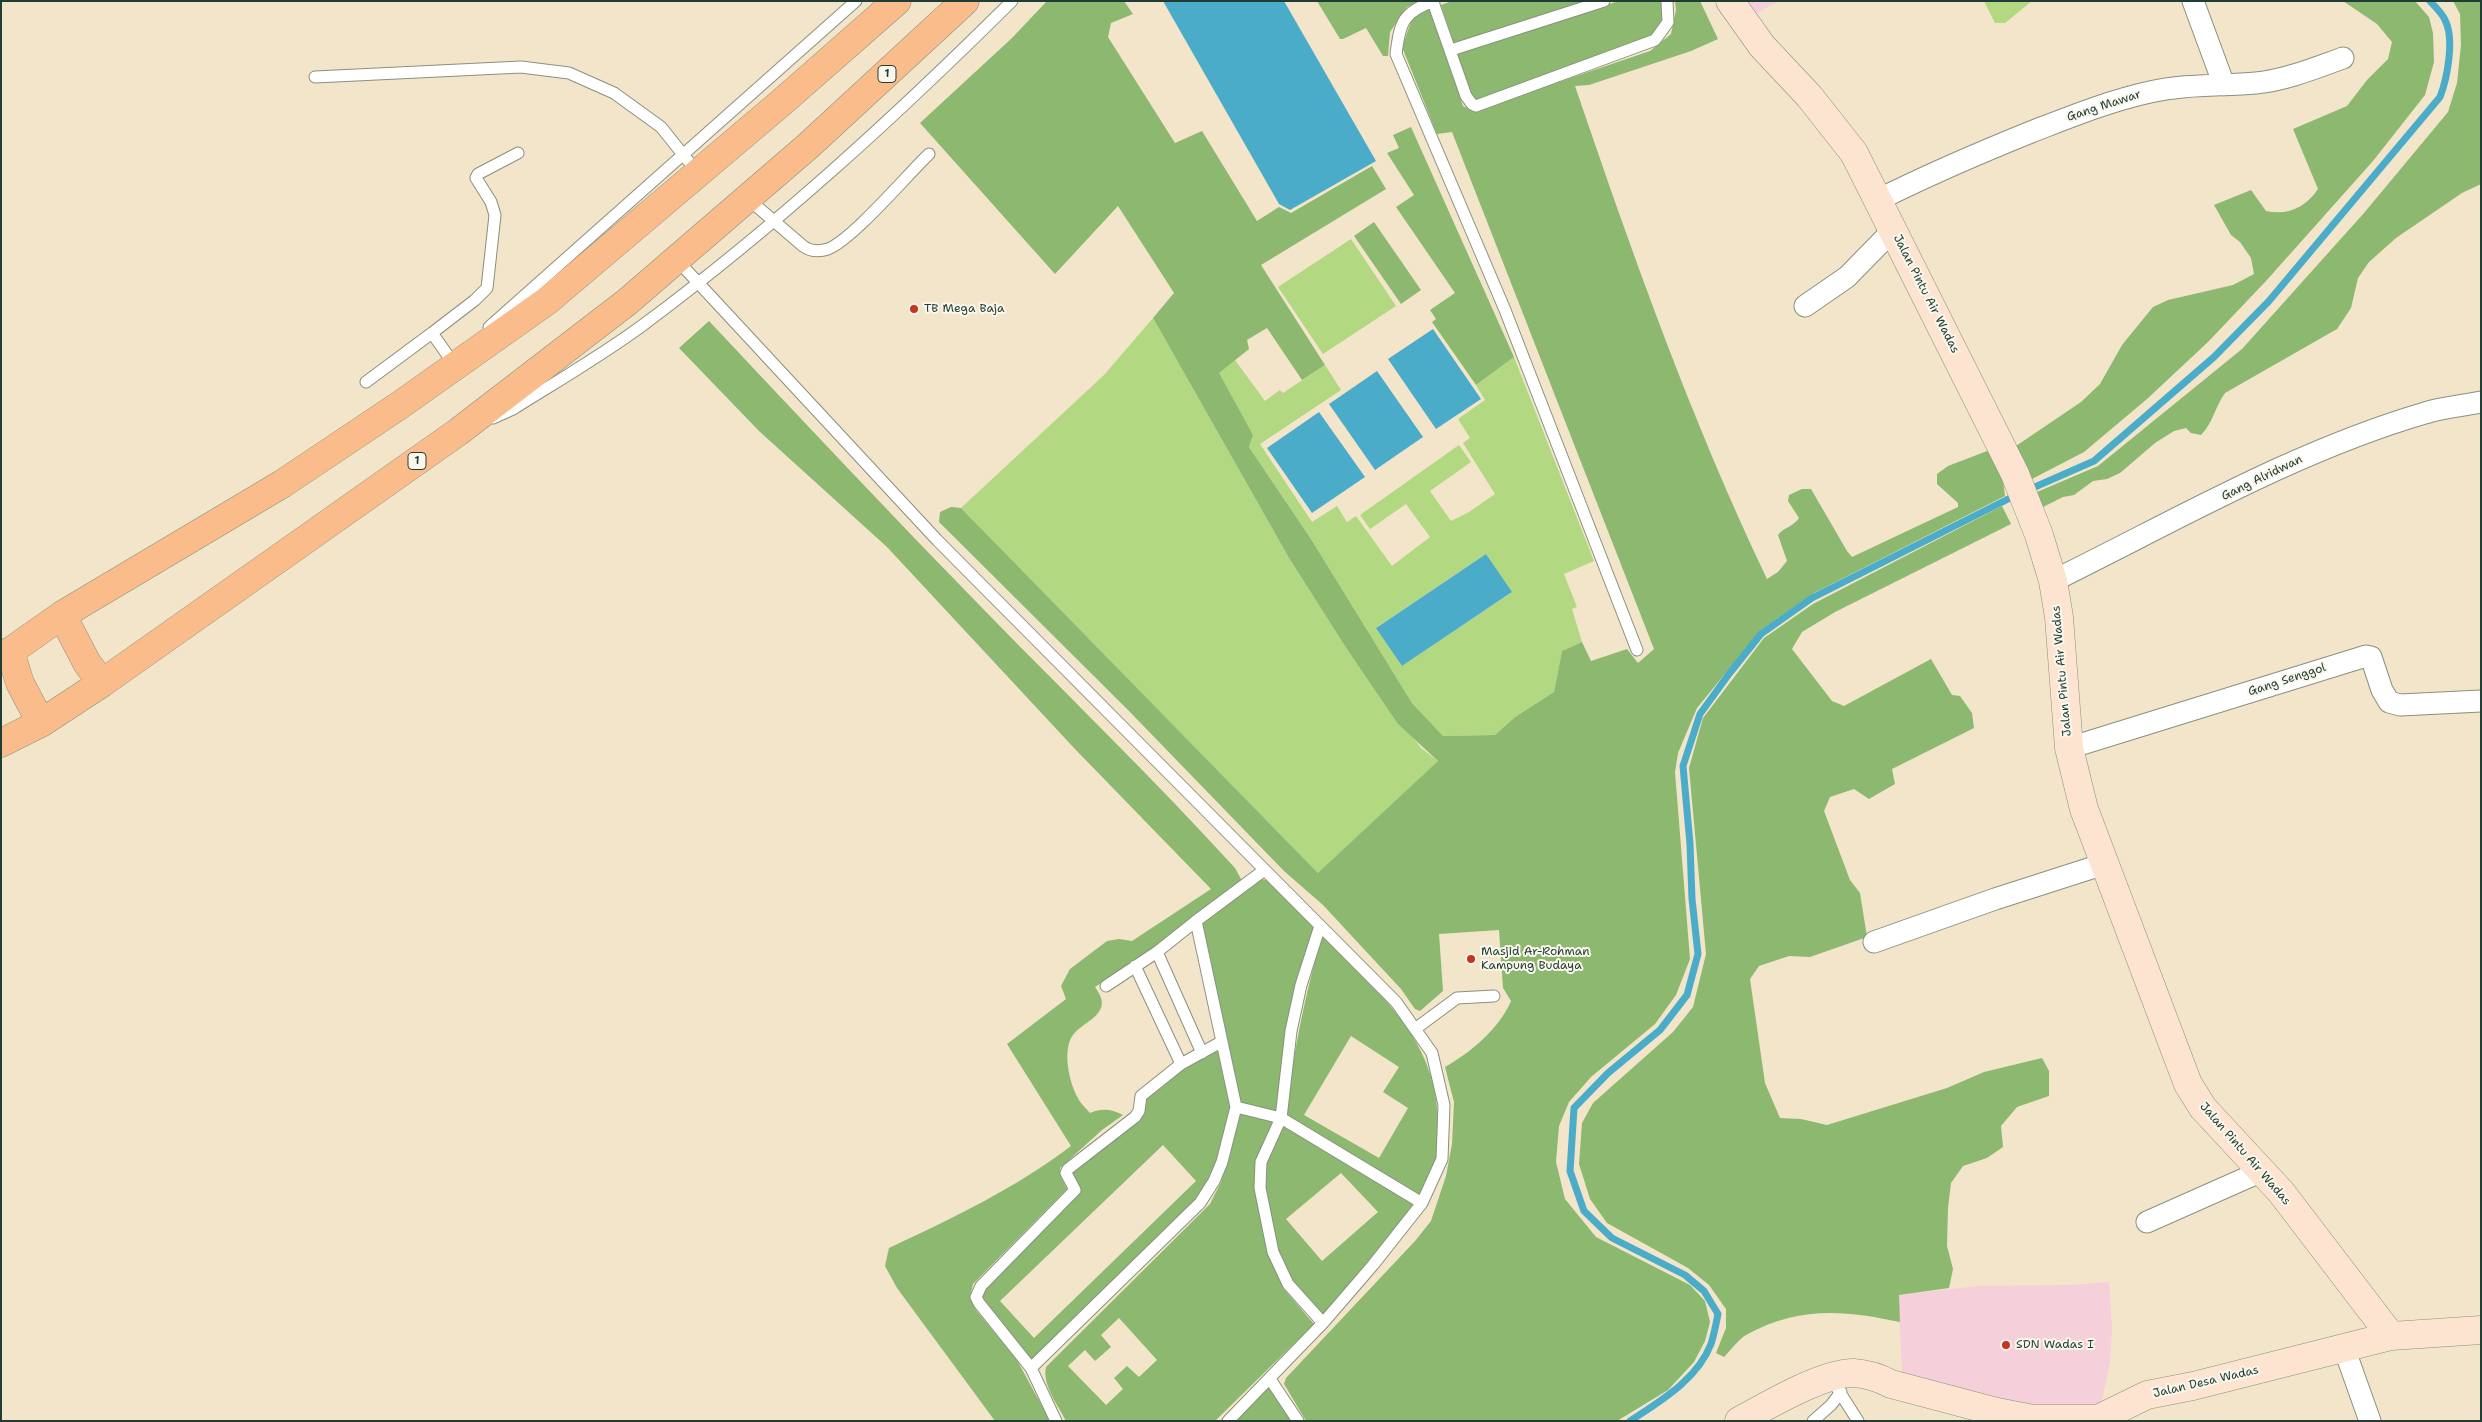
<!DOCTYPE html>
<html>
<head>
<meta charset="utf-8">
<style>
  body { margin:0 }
  #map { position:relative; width:2482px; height:1422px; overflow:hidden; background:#f2e5ca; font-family:"Shantell Sans",sans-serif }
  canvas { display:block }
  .frame { position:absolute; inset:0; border:2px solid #1f3d34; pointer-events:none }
</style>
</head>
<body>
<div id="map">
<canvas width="2482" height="1422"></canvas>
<div class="frame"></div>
</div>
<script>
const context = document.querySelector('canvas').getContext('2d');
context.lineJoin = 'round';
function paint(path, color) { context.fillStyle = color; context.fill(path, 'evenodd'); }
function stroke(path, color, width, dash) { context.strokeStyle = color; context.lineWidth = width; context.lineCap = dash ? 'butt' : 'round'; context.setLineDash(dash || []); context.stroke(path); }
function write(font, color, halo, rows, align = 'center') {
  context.font = font + ' "Shantell Sans",sans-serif'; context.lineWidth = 4; context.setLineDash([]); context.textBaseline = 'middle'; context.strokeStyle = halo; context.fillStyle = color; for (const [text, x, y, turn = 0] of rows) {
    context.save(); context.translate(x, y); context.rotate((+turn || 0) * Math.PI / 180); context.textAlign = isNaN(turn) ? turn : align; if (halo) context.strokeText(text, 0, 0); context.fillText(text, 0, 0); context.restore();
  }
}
paint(new Path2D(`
  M 1735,1 L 1779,1 L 1752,16 Z
  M 2109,1282 L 2112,1328 L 2110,1362 L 2098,1419 L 1903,1386 L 1898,1295 L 1979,1286 L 2071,1285 Z`), '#f5cfd9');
paint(new Path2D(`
  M 1984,1 L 2032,1 L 2005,23 L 1995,23 Z
  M 1351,239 L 1396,306 L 1323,354 L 1278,287 Z
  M 1153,318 L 1289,558 L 1343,643 L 1421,748 L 1438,761 L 1319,874 L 961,508 L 1104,375 Z
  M 1514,357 L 1594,561 L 1564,574 L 1577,607 L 1572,609 L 1582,642 L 1562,651 L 1554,692 L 1515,717 L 1495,735 L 1443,736 L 1412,703 L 1311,539 L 1249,447 L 1253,435 L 1218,373 L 1235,360 L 1265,401 L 1280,390 L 1283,393 L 1325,365 L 1341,390 L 1260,444 L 1312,522 L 1337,506 L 1347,522 L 1356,516 L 1392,566 L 1430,537 L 1406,504 L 1370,529 L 1360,515 L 1459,445 L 1471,462 L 1430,491 L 1451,521 L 1469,512 L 1495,494 L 1463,443 L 1470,438 L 1458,419 L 1485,400 L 1476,385 ZM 1486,554 L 1511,593 L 1402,666 L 1377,627 Z`), '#b2d882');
paint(new Path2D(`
  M 1047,1 L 1124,1 L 1133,14 L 1111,23 L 1108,37 L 1175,143 L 1202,131 L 1257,221 L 1279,207 L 1291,213 L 1372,166 L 1386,189 L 1261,265 L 1325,365 L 1302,380 L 1267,328 L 1247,340 L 1249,349 L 1219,373 L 1253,435 L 1249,447 L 1311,539 L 1412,703 L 1443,736 L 1495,735 L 1515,717 L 1554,692 L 1562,651 L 1582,642 L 1591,661 L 1627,649 L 1638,663 L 1654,649 L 1452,132 L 1437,134 L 1402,47 L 1412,19 L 1429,9 L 1463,106 L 1473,111 L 1650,51 L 1671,34 L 1676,10 L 1675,1 L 1700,1 L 1718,39 L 1691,51 L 1589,85 L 1575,86 C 1632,253 1691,420 1767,579 L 1778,572 L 1787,561 L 1778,535 C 1784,527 1793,527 1799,518 L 1788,501 L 1789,495 L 1802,489 L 1811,489 L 1847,551 L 1852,557 L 1958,507 L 1958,503 L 1937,484 L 1937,474 L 1948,466 L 1987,451 C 2003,458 2003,481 2005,496 L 1814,593 L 1761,630 L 1697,708 L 1678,753 L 1675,772 L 1690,959 L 1676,995 L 1655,1024 L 1591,1077 L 1569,1102 L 1559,1126 L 1556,1162 L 1565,1199 L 1596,1237 L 1690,1285 L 1705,1301 L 1710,1322 L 1705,1341 L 1694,1362 L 1668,1390 L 1617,1421 L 1306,1421 L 1284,1384 L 1286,1378 L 1415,1241 L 1431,1221 L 1446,1176 L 1452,1144 L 1454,1102 L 1445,1067 C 1470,1053 1499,1029 1511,1001 L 1503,988 L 1499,930 L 1439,934 L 1443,991 L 1420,1011 L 1415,1009 L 1401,989 L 1323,905 L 1284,871 L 1128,710 L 939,522 L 940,512 L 951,507 L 961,508 L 1318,873 L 1438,761 L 1398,724 L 1343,643 L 1289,558 L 1153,318 L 1174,293 L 1118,206 L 1055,274 L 920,123 L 1012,38 Z
  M 1317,1 L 1423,1 L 1407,7 L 1390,32 L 1388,56 L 1383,56 L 1366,28 L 1343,39 L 1340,39 Z
  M 1452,1 L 1585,1 L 1454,43 L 1441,5 Z
  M 1619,1 L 1661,1 L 1664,20 L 1654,36 L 1479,101 L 1473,99 L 1457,53 Z
  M 2343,1 L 2415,1 L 2429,17 L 2433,33 L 2434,62 L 2425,95 L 2373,161 L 2266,281 L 2208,342 L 2147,399 L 2084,452 L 2030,480 L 2016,446 L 2081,402 L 2100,384 L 2122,345 L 2153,307 L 2168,300 L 2233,285 L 2254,274 L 2251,258 L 2240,242 L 2231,235 L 2214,205 L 2251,190 L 2266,211 C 2288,216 2306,207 2318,189 L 2293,129 L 2347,106 L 2367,80 L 2388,59 L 2392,42 L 2377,24 Z
  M 2453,1 L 2481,1 L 2481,184 L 2462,193 L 2396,238 L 2369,262 L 2358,278 L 2351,308 L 2337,329 L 2225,393 C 2215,407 2213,423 2201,435 L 2191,433 L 2186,428 L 2174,431 L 2155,443 L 2120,473 L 2107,479 L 2093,481 L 2074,495 L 2063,497 L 2043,507 L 2037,492 L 2098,466 L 2242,349 L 2364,213 L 2448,112 L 2457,83 L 2461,45 L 2460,14 Z
  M 1411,127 L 1514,357 L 1476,385 L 1432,322 L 1436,319 L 1430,310 L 1455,293 L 1396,207 L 1414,195 L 1387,153 L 1399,148 L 1393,135 Z
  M 1374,222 L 1421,290 L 1401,304 L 1354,236 Z
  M 709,321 C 802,420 895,519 990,616 C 1072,700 1156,781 1235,868 L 1242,881 L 1161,944 L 1095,987 C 1099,993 1104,1000 1101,1008 C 1096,1020 1080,1025 1073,1035 C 1062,1049 1069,1083 1078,1098 C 1080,1103 1086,1108 1090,1113 C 1102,1108 1111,1109 1123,1115 L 1102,1130 L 1060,1168 L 1060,1175 L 1067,1189 L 973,1284 L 970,1296 L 976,1310 L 1017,1360 L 1050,1421 L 995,1421 L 897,1288 L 885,1266 L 889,1248 C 951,1219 1016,1188 1071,1146 L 1007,1044 L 1066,999 L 1061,986 L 1070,969 L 1107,941 L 1119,939 L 1132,941 L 1211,889 L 1074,748 L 887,547 L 759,431 L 679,348 Z
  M 2002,506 L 2011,524 L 1835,612 L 1802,632 L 1792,649 L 1832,701 L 1844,706 L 1931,659 L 1952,695 L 1960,696 L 1972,713 L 1974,728 L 1892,769 L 1895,784 L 1869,799 L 1854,789 L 1830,797 L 1824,811 L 1850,880 L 1860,893 L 1867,937 L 1810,957 L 1789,956 L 1759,966 L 1750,979 L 1765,1083 L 1780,1118 L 1801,1119 L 1827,1125 L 1947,1088 L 1984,1072 L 2042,1058 L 2049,1071 L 2049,1096 L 2017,1107 L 2001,1126 L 2003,1147 L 1987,1158 L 1963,1166 L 1951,1183 L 1948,1208 L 1947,1246 L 1953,1269 L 1949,1288 L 1899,1295 L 1900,1322 C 1844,1310 1798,1306 1746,1335 C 1738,1340 1731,1350 1724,1357 L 1716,1353 L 1726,1328 L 1726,1309 L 1709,1285 L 1688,1268 L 1607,1223 L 1590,1199 L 1579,1164 L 1582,1123 L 1593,1103 L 1673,1032 L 1693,1007 L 1706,954 L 1689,768 L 1703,718 L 1764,638 L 1813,604 Z
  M 1261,879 L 1266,880 L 1314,928 L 1279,1115 L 1238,1105 L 1202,922 Z
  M 1322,935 C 1379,994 1440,1040 1438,1129 C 1438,1138 1439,1150 1437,1159 C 1434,1172 1425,1185 1420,1198 L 1286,1115 C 1293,1053 1305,995 1322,935 ZM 1351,1036 L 1399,1067 L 1383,1092 L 1408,1108 L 1379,1158 L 1304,1115 Z
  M 1217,1049 L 1231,1106 L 1213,1175 L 1197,1202 L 1031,1363 L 980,1298 L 982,1291 L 1080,1192 L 1072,1172 L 1142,1115 L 1143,1100 L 1184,1068 ZM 1163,1145 L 1196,1181 L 1034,1338 L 1000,1301 Z
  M 1240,1113 L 1274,1121 L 1256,1159 L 1270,1256 L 1283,1288 L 1314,1324 L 1215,1421 L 1066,1421 C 1058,1405 1042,1385 1046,1367 L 1210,1204 L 1221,1182 ZM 1119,1318 L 1157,1360 L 1139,1377 L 1127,1366 L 1114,1378 L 1123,1389 L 1106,1405 L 1068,1366 L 1085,1350 L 1095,1361 L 1111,1347 L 1101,1335 Z
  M 1283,1124 L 1415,1204 L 1322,1317 L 1291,1279 L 1278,1249 L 1264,1188 L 1264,1163 ZM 1341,1173 L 1378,1212 L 1322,1261 L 1286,1219 Z
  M 1270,1386 L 1291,1421 L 1235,1421 Z`), '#8db870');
paint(new Path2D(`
  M 1163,1 L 1284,1 L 1376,161 L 1290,210 L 1279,204 Z
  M 1433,329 L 1481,399 L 1436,429 L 1388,359 Z
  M 1377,371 L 1423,437 L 1375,470 L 1329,404 Z
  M 1319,412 L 1365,477 L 1312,513 L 1267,448 Z
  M 1486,554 L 1512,592 L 1402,666 L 1376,628 Z`), '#4bacca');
stroke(new Path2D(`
  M 2028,490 L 2094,461 L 2214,357 L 2269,301 L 2440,97 C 2447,79 2455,39 2445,20 C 2442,13 2435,7 2430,1
  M 1630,1421 C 1660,1401 1697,1380 1711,1344 C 1714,1335 1716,1324 1718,1314 L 1704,1291 L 1685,1275 L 1612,1238 L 1584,1211 L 1570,1171 L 1574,1108 L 1608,1073 L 1660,1030 L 1687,995 L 1698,954 L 1692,899 L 1690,844 L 1683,766 L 1700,714 L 1729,674 L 1761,634 L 1812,598 L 2018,494`), '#4bacca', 7);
const service = new Path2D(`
  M 1434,1 C 1403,12 1400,22 1396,54 L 1505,310 L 1637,650
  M 1433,2 L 1466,96 L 1472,104 L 1476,106 L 1655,40 L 1668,22 L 1667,1
  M 1451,50 L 1604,1
  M 315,77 L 521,67 L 569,73 L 614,93 L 661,127 L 689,162
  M 747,198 L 803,246 C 810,251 819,252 828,249 C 853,239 907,175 929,154
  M 677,260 L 937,540 L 1396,1002 L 1432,1053 L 1444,1105 L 1442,1159 L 1422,1203 L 1373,1265 L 1323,1323 L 1228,1421
  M 489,327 L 856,1
  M 451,360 L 432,333 L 475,300 L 487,288 L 495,215 L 491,202 L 476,178 L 478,174 L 518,153
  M 366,382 L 432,333
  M 493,418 L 513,409 C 556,382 601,356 643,325 C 775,227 895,117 1012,1
  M 1320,926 L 1301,985 L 1291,1031 L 1281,1118 L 1261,1162 L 1260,1188 L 1273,1252 L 1288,1284 L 1323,1323
  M 1157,952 L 1202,1053
  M 1135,966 L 1181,1064
  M 1106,986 L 1157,952 L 1196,921
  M 1415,1029 L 1457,998 L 1494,996
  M 1236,1107 L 1281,1118 L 1422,1203
  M 1031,1368 L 979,1303 L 976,1297 L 981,1286 L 1075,1190 L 1066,1173 L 1068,1169 L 1135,1117 L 1139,1111 L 1141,1096 L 1181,1064 L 1221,1042
  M 1830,1377 L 1858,1421
  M 1270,1379 L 1298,1421
  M 1056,1421 L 1031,1368 L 1200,1203 L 1214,1181 L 1222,1162 L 1236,1107 L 1196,921 L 1263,871
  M 1813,1421 L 1831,1405 L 1841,1392`);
const minor = new Path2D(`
  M 2193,1 L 2224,85
  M 1878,200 C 1928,175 1979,153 2031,132 C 2070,117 2109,101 2150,92 C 2185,84 2220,86 2256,83 C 2286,80 2315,68 2343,58
  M 1805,306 L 1847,277 L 1893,230
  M 2053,581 C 2175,521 2295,451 2425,413 C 2443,407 2462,406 2481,402
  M 2069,748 L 2366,656 L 2371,657 L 2382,690 L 2389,702 L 2400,705 L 2481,701
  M 1874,942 L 1995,899 L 2104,864
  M 2147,1222 L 2262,1171
  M 2344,1348 L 2370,1421`);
const secondary = new Path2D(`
  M 1730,1 L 1762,46 L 1809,96 L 1854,153 L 2015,474 L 2039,535 L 2053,581 L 2059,617 L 2069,748 L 2084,809 L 2188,1084 L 2203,1108 L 2281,1192 L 2391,1336
  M 1739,1421 C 1767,1406 1824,1372 1854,1373 C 1867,1374 1880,1378 1891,1384 L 1997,1412 L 2033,1419 L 2098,1419 L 2147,1395 L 2193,1386 L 2391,1336 L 2481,1330`);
const primary = new Path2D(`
  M 62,615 L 87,663 L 102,683
  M 10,651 L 20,683 L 41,723
  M 1,658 L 62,615 L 282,484 L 400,405 L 547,301 L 782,102 L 897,1
  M 1,743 L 41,723 L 102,683 L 458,432 L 627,302 L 808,146 L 965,1`);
stroke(service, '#88917f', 13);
stroke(minor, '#88917f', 23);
stroke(secondary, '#88917f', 29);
stroke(primary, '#88917f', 29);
stroke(service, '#fff', 11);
stroke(minor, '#fff', 21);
stroke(secondary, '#fde4d0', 28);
stroke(primary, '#f9bc8a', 28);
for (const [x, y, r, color] of [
  [914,309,5,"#c8321e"],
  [1471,959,5,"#c8321e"],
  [2006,1345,5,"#c8321e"]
]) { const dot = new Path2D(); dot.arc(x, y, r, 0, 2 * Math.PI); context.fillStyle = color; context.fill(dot); stroke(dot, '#fbf7ec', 2); }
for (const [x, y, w] of [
  [887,74,18],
  [417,461,18]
]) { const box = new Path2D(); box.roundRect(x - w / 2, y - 8.5, w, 17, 4); context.fillStyle = '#fbf7ec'; context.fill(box); stroke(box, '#1f3d34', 1); }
write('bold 11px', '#1f3d34', null, [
  ["1",887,74],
  ["1",417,461]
]);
write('12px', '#1f3d34', '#fbf7ec', [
  ["Gang Mawar",2104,106,-18],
  ["Jalan Pintu Air Wadas",1926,294,63],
  ["Gang Alridwan",2262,478,-26],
  ["Jalan Pintu Air Wadas",2062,671,-95],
  ["Gang Senggol",2287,680,-18],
  ["Jalan Pintu Air Wadas",2245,1154,49],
  ["Jalan Desa Wadas",2206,1382,-13]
]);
write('12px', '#1f3d34', '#fbf7ec', [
  ["TB Mega Baja",924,309],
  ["Masjid Ar-Rohman",1481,952],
  ["Kampung Budaya",1481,966],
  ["SDN Wadas I",2016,1345]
], 'left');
</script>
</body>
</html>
